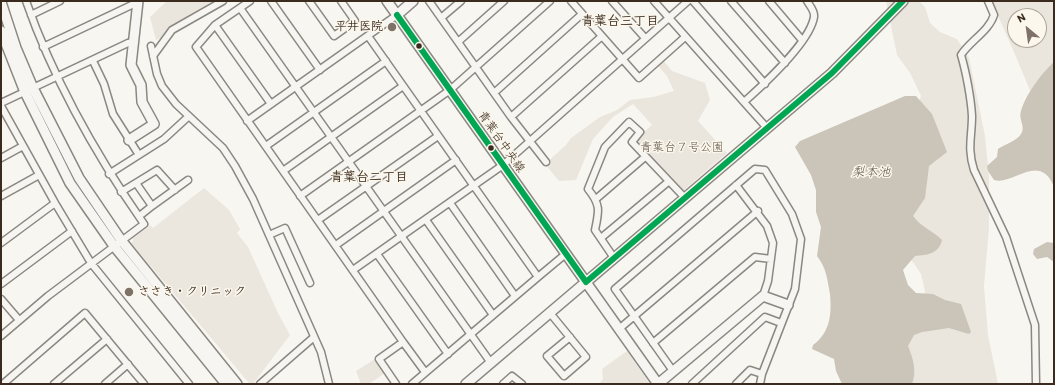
<!DOCTYPE html>
<html>
<head>
<meta charset="utf-8">
<style>
  body { margin:0 }
  #map { position:relative; width:1055px; height:385px; overflow:hidden; background:#f8f6f0; font-family:Itim,sans-serif }
  canvas { display:block }
  .frame { position:absolute; inset:0; border:2px solid #3b2a1e; pointer-events:none }
  .north { position:absolute; left:1007px; top:8px; width:40px; height:40px; box-sizing:border-box; background:#fbf7ec; border:1px solid #aea59a; border-radius:50%; rotate:331deg; font-size:11px; font-weight:700; line-height:16px; text-align:center; color:#3b2a1e }
  .north::after { content:''; display:block; margin:auto; width:14px; height:18px; background:#7d7168; clip-path:polygon(50% 0,100% 100%,50% 72%,0 100%) }
</style>
</head>
<body>
<div id="map">
<canvas width="1055" height="385"></canvas>
<div class="frame"></div>
<div class="north">N</div>
</div>
<script>
const context = document.querySelector('canvas').getContext('2d');
context.lineJoin = 'round';
function paint(path, color) { context.fillStyle = color; context.fill(path, 'evenodd'); }
function stroke(path, color, width, dash) { context.strokeStyle = color; context.lineWidth = width; context.lineCap = dash ? 'butt' : 'round'; context.setLineDash(dash || []); context.stroke(path); }
function write(font, color, halo, rows, align = 'center') {
  context.font = font + ' Itim,"Klee One",sans-serif'; context.lineWidth = 3; context.setLineDash([]); context.textBaseline = 'middle'; context.strokeStyle = halo; context.fillStyle = color; for (const [text, x, y, turn = 0] of rows) {
    context.save(); context.translate(x, y); context.rotate((+turn || 0) * Math.PI / 180); context.textAlign = isNaN(turn) ? turn : align; if (halo) context.strokeText(text, 0, 0); context.fillText(text, 0, 0); context.restore();
  }
}
paint(new Path2D(`
  M 204,188 L 229,210 L 240,229 L 237,233 L 248,247 L 278,313 L 290,335 L 253,384 L 249,383 L 132,244 L 133,238 L 150,225 L 153,228 Z`), '#ebe6de');
paint(new Path2D(`
  M 167,1 L 219,1 L 179,22 L 161,38 L 156,40 L 150,17 Z
  M 886,1 L 919,1 L 925,7 L 930,23 L 940,32 L 957,39 L 969,58 L 985,136 L 989,176 L 989,228 L 984,286 L 988,335 L 998,384 L 903,384 L 898,373 L 925,291 L 921,274 L 910,258 L 901,203 L 916,113 L 921,96 L 910,73 L 897,55 Z
  M 991,1 L 1054,1 L 1054,160 C 1038,105 1015,53 991,1 ZM 1015,16 L 1039,16 L 1039,40 L 1015,40 Z
  M 663,60 L 672,71 L 705,83 L 710,100 L 698,121 L 727,153 L 684,190 L 680,190 L 637,144 L 644,132 L 652,125 L 633,104 L 613,117 L 593,139 L 576,180 L 559,181 L 545,164 L 566,145 L 571,138 L 600,117 L 617,110 L 630,100 L 653,97 L 674,91 L 667,76 L 659,67 L 656,67 Z
  M 627,351 L 650,384 L 599,384 L 603,379 L 602,369 Z
  M 375,359 L 385,373 L 369,384 L 361,384 L 356,371 Z`), '#eae6dd');
paint(new Path2D(`
  M 1054,62 L 1054,187 C 1040,151 1013,186 994,180 L 988,171 L 987,166 L 997,157 L 998,149 C 1005,144 1017,141 1021,134 C 1026,127 1018,119 1021,111 C 1026,94 1041,74 1054,62 Z
  M 905,96 L 916,96 L 932,114 L 947,152 L 929,166 L 925,198 L 913,216 C 921,227 933,231 942,240 C 939,254 927,255 915,256 L 903,270 L 908,285 L 916,293 L 933,294 L 945,300 L 961,304 L 971,332 L 969,334 L 949,328 L 922,332 L 914,335 L 908,346 C 913,359 917,370 912,384 L 842,384 L 836,371 L 834,359 L 812,349 L 813,345 C 830,333 832,314 830,294 C 827,279 827,269 817,256 L 821,227 L 816,212 L 816,190 L 811,175 L 795,147 L 800,141 Z
  M 1047,242 L 1054,243 L 1054,262 L 1047,257 L 1037,259 L 1033,254 L 1034,249 Z`), '#cac4b9');
const street = new Path2D(`
  M 250,1 L 215,25 L 196,47 L 403,342 L 379,359 L 396,384
  M 271,1 L 320,70
  M 309,1 L 334,36 L 355,21 L 341,1
  M 429,1 L 511,117 L 546,162
  M 571,1 L 639,78 L 685,37
  M 612,1 L 645,38
  M 654,1 L 767,128
  M 693,1 L 765,84
  M 731,1 L 785,63
  M 769,1 L 802,40
  M 988,1 L 994,15 C 989,31 970,41 961,55 C 966,72 971,98 972,116 C 972,137 967,148 974,170 L 1006,237 L 1035,325 L 1036,384
  M 240,8 L 491,363
  M 31,15 L 60,1
  M 441,18 L 461,1
  M 215,25 L 271,104
  M 368,36 L 538,277 L 412,384
  M 458,42 L 504,1
  M 151,46 L 157,74 L 162,86 L 176,104 L 223,148 L 235,166 L 253,199 L 321,352 L 329,384
  M 43,47 L 138,2
  M 153,56 L 172,30 L 223,1
  M 93,61 L 104,84 L 113,114 L 139,155
  M 494,93 L 582,14
  M 744,102 C 762,86 810,42 814,17 C 815,11 810,6 807,1
  M 1,103 L 128,43 L 134,42
  M 1,106 L 55,203 L 91,263 L 189,384
  M 511,117 L 602,36
  M 247,121 L 397,15
  M 266,146 L 386,61
  M 1,158 L 23,146
  M 283,171 L 403,86
  M 109,174 L 164,139 L 189,116
  M 136,183 L 152,206 L 188,180
  M 736,185 L 767,226 L 773,243 L 768,281 L 763,296
  M 121,192 L 157,170 L 175,190
  M 1,196 L 39,175
  M 300,196 L 450,90 L 550,1
  M 596,199 L 645,157
  M 450,203 L 515,296
  M 142,214 L 152,206
  M 318,220 L 438,136
  M 426,220 L 493,315
  M 269,235 L 285,228 L 310,283
  M 601,238 L 668,182
  M 1,243 L 55,203
  M 336,245 L 456,160
  M 377,254 L 448,354
  M 614,258 L 595,230 C 599,211 601,205 588,189 L 605,147 L 629,122 L 640,132 L 632,142 L 685,198
  M 353,270 L 503,165 L 688,1
  M 538,277 L 562,257
  M 1,284 L 72,231
  M 1,299 L 19,320
  M 550,313 L 586,357 L 564,376 L 547,356 L 570,337
  M 619,329 L 758,211
  M 1,336 L 48,296 L 144,224 C 96,155 54,81 26,1
  M 403,342 L 425,372
  M 653,343 L 755,257 L 771,259
  M 673,371 L 615,289 L 755,169 L 765,170 L 792,214 L 801,239 L 795,289 L 762,374 L 760,384
  M 3,384 L 85,313 L 144,384
  M 54,384 L 107,339
  M 105,384 L 128,364
  M 260,384 L 314,337
  M 503,384 L 512,376 L 522,384
  M 692,384 L 765,317 L 781,323
  M 736,384 L 750,370 L 762,374`);
const secondary = new Path2D(`
  M 387,1 L 658,384
  M 1,2 L 16,48 L 33,88 L 79,178 L 121,240 L 237,384
  M 397,15 L 413,1
  M 1,31 L 25,92 L 70,183 L 114,246 L 226,384
  M 129,140 L 154,124 L 142,102 L 141,85 L 131,65 L 138,1
  M 466,384 L 832,73 L 903,1
  M 658,384 L 763,296 L 788,305`);
stroke(street, '#8b8781', 9);
stroke(secondary, '#8b8781', 12);
stroke(street, '#f6f5f1', 6);
stroke(secondary, '#f6f5f1', 9);
stroke(new Path2D(`
  M 397,15 L 586,282
  M 586,282 L 832,73 L 903,1`), '#00a651', 6);
for (const [x, y, r, color] of [
  [392,27,5,"#7d7168"],
  [419,46,3.5,"#3b2a1e"],
  [491,148,3.5,"#3b2a1e"],
  [129,292,5,"#7d7168"]
]) { const dot = new Path2D(); dot.arc(x, y, r, 0, 2 * Math.PI); context.fillStyle = color; context.fill(dot); stroke(dot, '#fbf7ec', 1.5); }
write('bold 12px', '#3b2a1e', '#fbf7ec', [
  ["平井医院",383,27],
  ["ささき・クリニック",138,292,"left"]
], 'right');
write('12px', '#3b2a1e', '#fbf7ec', [
  ["青葉台中央線",501,142,55]
]);
write('12px', '#64564a', '#fbf7ec', [
  ["青葉台７号公園",682,148]
]);
write('bold 13px', '#3b2a1e', '#fbf7ec', [
  ["青葉台三丁目",620,22],
  ["青葉台二丁目",369,178]
]);
write('italic 13px', '#605246', '#fbf7ec', [
  ["梨本池",871,173]
]);
</script>
</body>
</html>
